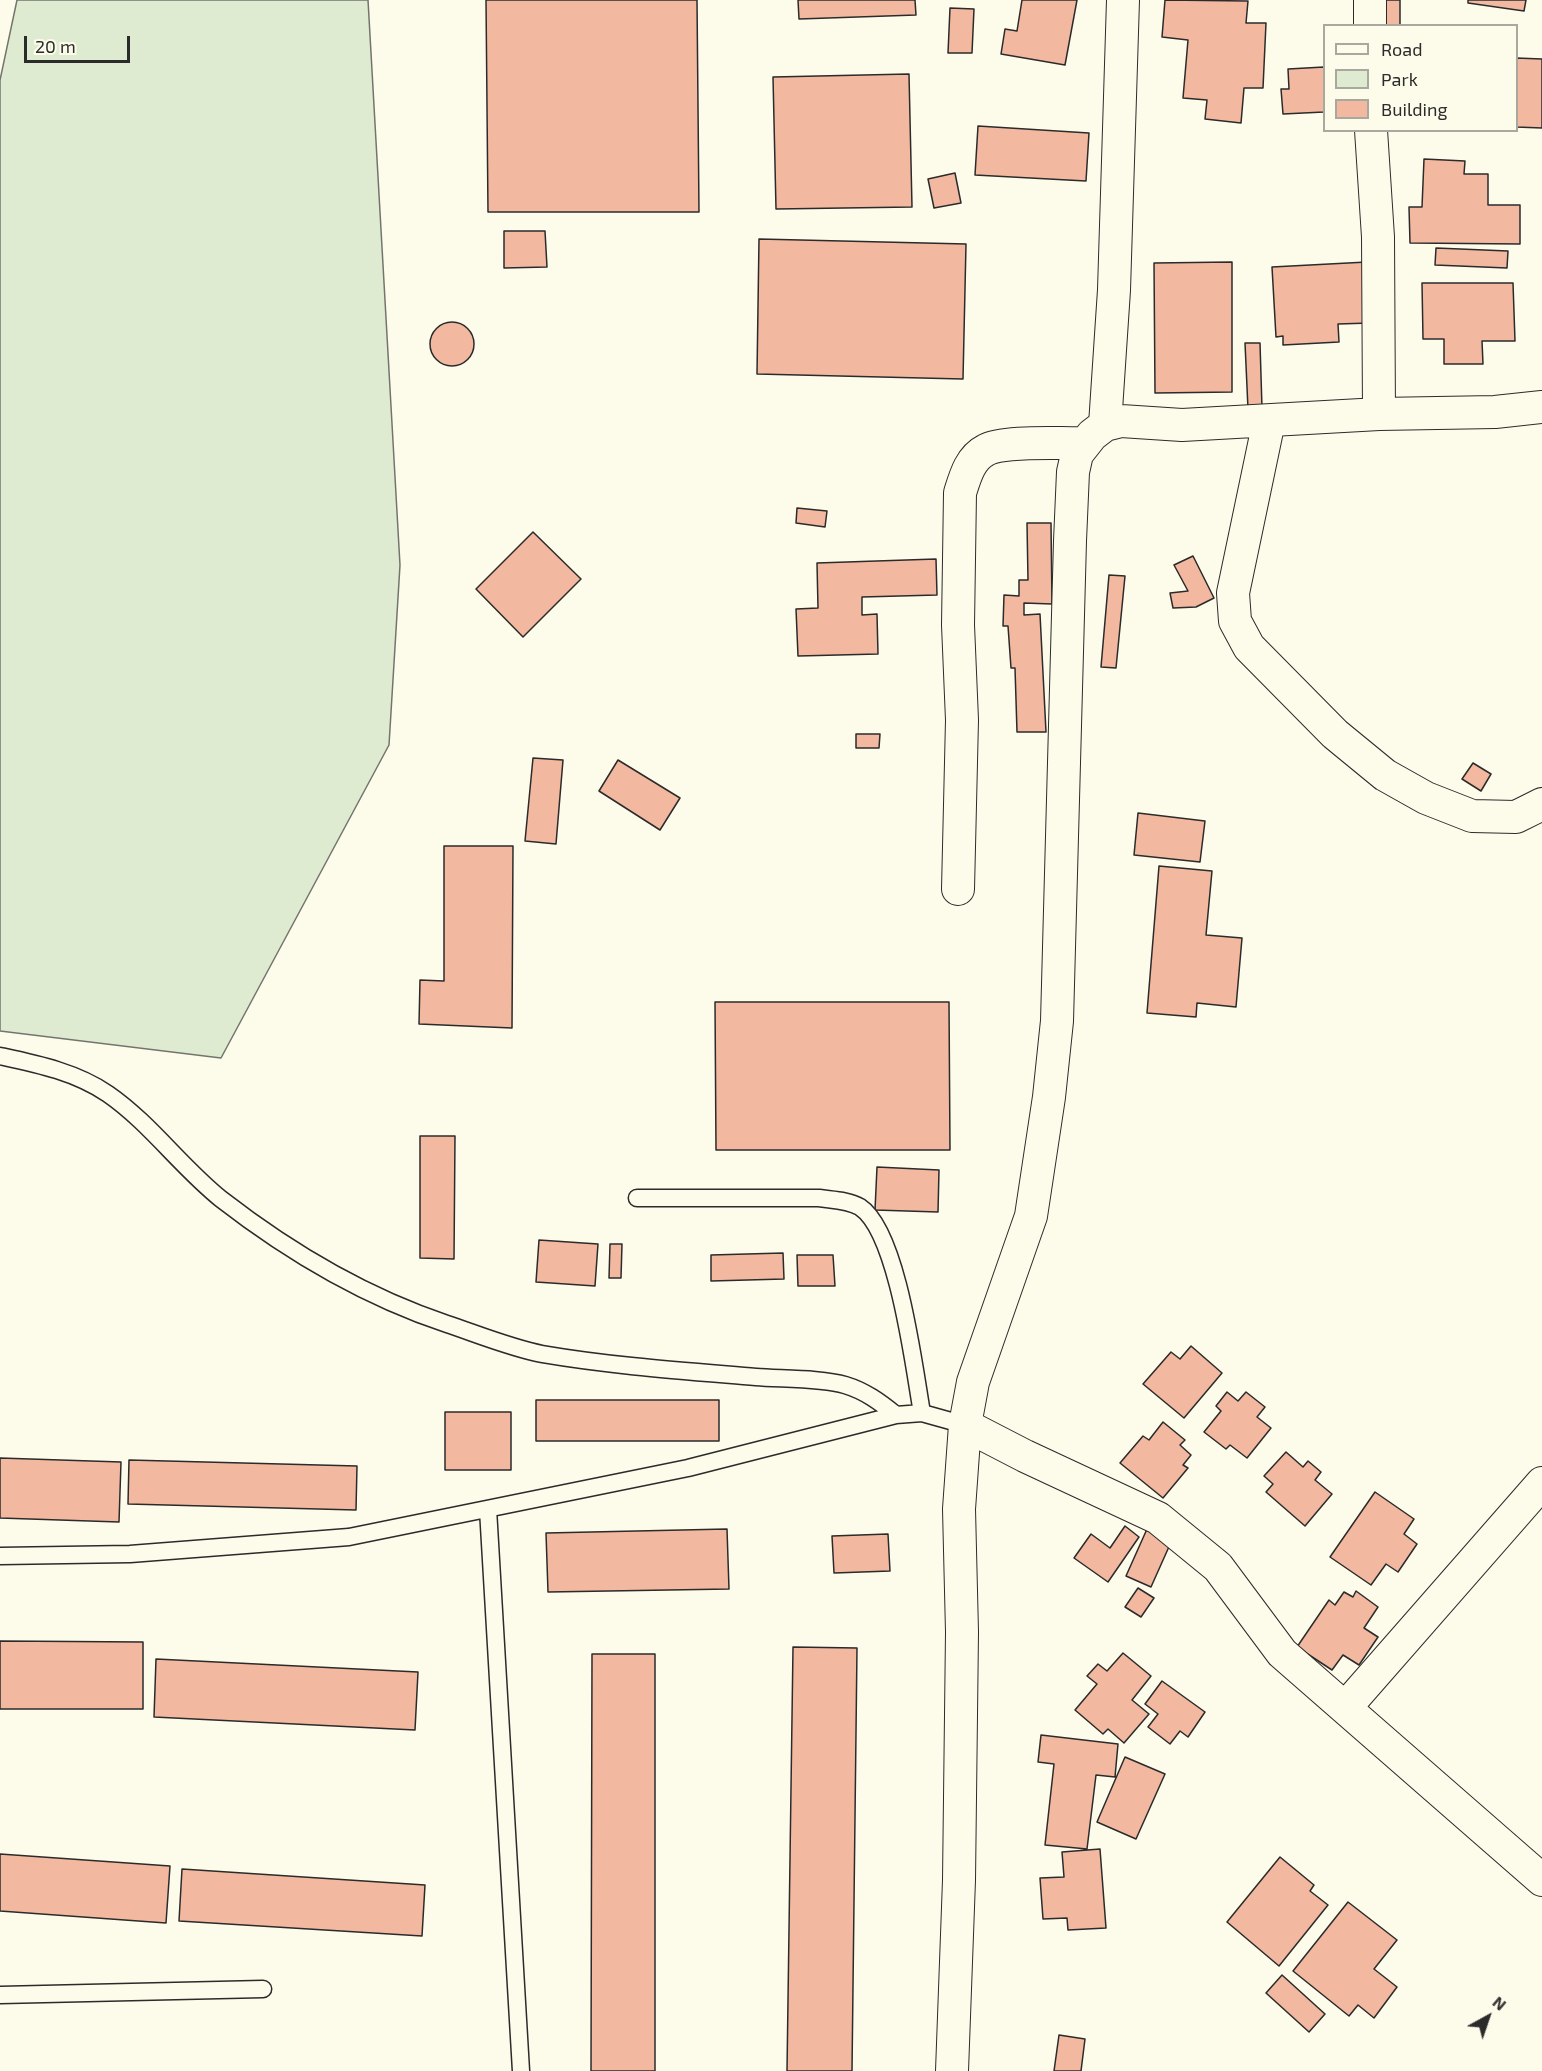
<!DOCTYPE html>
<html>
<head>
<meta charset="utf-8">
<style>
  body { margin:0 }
  #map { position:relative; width:1542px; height:2071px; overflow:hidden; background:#fdfbea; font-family:"Exo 2",sans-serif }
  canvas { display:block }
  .legend { position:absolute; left:1323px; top:24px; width:195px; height:108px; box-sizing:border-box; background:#fdfbea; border:2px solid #a9a89e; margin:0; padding:8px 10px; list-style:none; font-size:18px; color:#2b2b2b }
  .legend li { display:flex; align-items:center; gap:12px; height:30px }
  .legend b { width:30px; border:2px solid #a9a89e }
  .north { position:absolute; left:1458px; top:1987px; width:60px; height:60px; -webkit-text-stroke:4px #fdfbea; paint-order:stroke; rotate:40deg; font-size:16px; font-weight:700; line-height:24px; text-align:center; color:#2b2b2b }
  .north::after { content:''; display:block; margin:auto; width:21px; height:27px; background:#2b2b2b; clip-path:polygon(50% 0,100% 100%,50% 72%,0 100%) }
  .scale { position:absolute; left:24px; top:36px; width:106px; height:27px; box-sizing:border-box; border:3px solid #2b2b2b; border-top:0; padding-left:8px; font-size:18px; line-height:21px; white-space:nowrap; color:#2b2b2b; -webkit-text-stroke:4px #fdfbea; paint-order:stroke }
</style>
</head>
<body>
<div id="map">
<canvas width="1542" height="2071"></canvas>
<ul class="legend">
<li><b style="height:8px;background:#fdfbea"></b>Road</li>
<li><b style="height:16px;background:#deebd1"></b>Park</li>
<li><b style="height:16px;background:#f2b8a0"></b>Building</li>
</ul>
<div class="north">N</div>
<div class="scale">20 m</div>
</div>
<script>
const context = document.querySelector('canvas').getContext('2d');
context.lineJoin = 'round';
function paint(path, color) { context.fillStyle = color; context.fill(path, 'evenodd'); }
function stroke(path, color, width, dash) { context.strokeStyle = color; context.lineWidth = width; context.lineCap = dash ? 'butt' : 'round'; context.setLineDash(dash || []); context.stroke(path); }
const green = new Path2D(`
  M 17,0 L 368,0 L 400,565 L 389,745 L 221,1058 L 0,1031 L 0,80 Z`);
paint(green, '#deebd1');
stroke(green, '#74746e', 1.5);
const building = new Path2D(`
  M 486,0 L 697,0 L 699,212 L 488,212 Z
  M 798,0 L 915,0 L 916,15 L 799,19 Z
  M 1022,0 L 1077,0 L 1065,65 L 1001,54 L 1005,29 L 1017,31 Z
  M 1165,0 L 1248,1 L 1246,23 L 1266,23 L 1263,88 L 1244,88 L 1241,123 L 1205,119 L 1207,100 L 1183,98 L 1188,40 L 1162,37 Z
  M 1379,0 L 1400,0 L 1400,26 L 1380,26 Z
  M 1468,0 L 1526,0 L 1524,11 L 1468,3 Z
  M 950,8 L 974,9 L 972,53 L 948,53 Z
  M 1516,58 L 1542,59 L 1542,128 L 1516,127 Z
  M 1324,67 L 1324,112 L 1283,114 L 1281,89 L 1289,89 L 1288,69 Z
  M 909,74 L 912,207 L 776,209 L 773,77 Z
  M 978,126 L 1089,133 L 1086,181 L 975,175 Z
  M 1424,159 L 1465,161 L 1464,174 L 1488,174 L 1488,205 L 1520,205 L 1520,244 L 1410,243 L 1409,207 L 1422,207 Z
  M 955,173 L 961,203 L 934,208 L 928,179 Z
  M 504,231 L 545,231 L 547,267 L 504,268 Z
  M 759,239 L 966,244 L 963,379 L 757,374 Z
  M 1436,248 L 1508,251 L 1507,268 L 1435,265 Z
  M 1232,262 L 1232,392 L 1155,393 L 1154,263 Z
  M 1367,262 L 1370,323 L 1338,324 L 1339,342 L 1283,345 L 1283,336 L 1276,337 L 1272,267 Z
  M 1422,283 L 1513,283 L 1515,341 L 1482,341 L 1483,364 L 1444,364 L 1444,339 L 1423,339 Z
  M430 344a22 22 0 1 1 44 0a22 22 0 1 1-44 0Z
  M 1245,343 L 1260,343 L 1262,408 L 1248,409 Z
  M 797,508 L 827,511 L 825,527 L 796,523 Z
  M 1027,523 L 1051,523 L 1052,604 L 1024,603 L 1024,615 L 1040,614 L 1046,732 L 1017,732 L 1015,668 L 1011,668 L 1008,626 L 1003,626 L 1004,595 L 1019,596 L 1019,580 L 1028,580 Z
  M 533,532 L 581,579 L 523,637 L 476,589 Z
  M 1193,556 L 1214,598 L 1196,607 L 1173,608 L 1170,593 L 1188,591 L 1174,565 Z
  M 936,559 L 937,595 L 862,597 L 862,615 L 877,614 L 878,654 L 798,656 L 796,609 L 818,608 L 817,563 Z
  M 1109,575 L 1125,576 L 1116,668 L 1101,667 Z
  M 856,734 L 880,734 L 879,748 L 856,748 Z
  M 533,758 L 563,760 L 556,844 L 525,841 Z
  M 618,760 L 680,798 L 660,830 L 599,791 Z
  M 1473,763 L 1491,774 L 1481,791 L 1462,779 Z
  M 1138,813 L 1205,821 L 1200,862 L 1134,855 Z
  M 444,846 L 513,846 L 512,1028 L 419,1024 L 420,980 L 444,981 Z
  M 1159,866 L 1212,871 L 1206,935 L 1242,938 L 1236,1007 L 1197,1003 L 1196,1017 L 1147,1013 Z
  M 715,1002 L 949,1002 L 950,1150 L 716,1150 Z
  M 420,1136 L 455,1136 L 454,1259 L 420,1258 Z
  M 877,1167 L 939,1170 L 938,1212 L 875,1210 Z
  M 539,1240 L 598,1244 L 595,1286 L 536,1282 Z
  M 610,1244 L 622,1244 L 621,1278 L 609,1278 Z
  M 783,1253 L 784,1279 L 711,1281 L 711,1255 Z
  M 797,1255 L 833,1255 L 835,1286 L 798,1286 Z
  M 1191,1346 L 1222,1373 L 1184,1418 L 1143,1384 L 1171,1352 L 1180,1359 Z
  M 1227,1392 L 1238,1401 L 1246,1392 L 1265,1407 L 1257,1417 L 1271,1428 L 1247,1458 L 1230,1445 L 1226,1449 L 1204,1432 L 1221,1411 L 1216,1406 Z
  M 536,1400 L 719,1400 L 719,1441 L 536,1441 Z
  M 445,1412 L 511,1412 L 511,1470 L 445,1470 Z
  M 1163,1422 L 1185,1440 L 1180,1445 L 1191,1455 L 1183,1465 L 1188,1468 L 1163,1498 L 1120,1463 L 1143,1436 L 1149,1440 Z
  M 1286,1452 L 1303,1467 L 1308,1461 L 1321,1472 L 1315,1480 L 1332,1494 L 1305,1526 L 1266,1492 L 1273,1484 L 1264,1476 Z
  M 0,1458 L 121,1462 L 119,1522 L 0,1518 Z
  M 129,1460 L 357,1466 L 356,1510 L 128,1504 Z
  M 1375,1492 L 1414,1519 L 1404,1534 L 1417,1544 L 1398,1572 L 1386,1564 L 1371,1585 L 1330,1557 Z
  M 1125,1526 L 1139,1537 L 1108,1582 L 1074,1558 L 1091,1534 L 1110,1548 Z
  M 727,1529 L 729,1589 L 548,1592 L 546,1533 Z
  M 1147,1529 L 1172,1540 L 1151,1587 L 1126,1576 Z
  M 888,1534 L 890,1571 L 834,1573 L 832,1536 Z
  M 1138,1588 L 1154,1598 L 1141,1617 L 1125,1607 Z
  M 1356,1591 L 1378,1607 L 1364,1628 L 1378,1637 L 1359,1665 L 1343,1655 L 1332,1670 L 1297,1647 L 1329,1600 L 1335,1605 L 1344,1592 L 1353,1597 Z
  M 0,1641 L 143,1642 L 143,1709 L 0,1709 Z
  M 793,1647 L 857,1648 L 852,2071 L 787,2071 Z
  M 1123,1653 L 1151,1676 L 1132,1700 L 1149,1714 L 1124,1743 L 1108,1729 L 1103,1734 L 1075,1710 L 1097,1684 L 1087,1676 L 1098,1664 L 1107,1671 Z
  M 592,1654 L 655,1654 L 655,2071 L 591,2071 Z
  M 156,1659 L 418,1672 L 415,1730 L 154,1717 Z
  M 1162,1681 L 1205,1712 L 1188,1737 L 1180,1731 L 1170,1744 L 1148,1727 L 1158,1714 L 1145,1704 Z
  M 1041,1735 L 1118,1744 L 1115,1777 L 1096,1775 L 1087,1849 L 1045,1845 L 1054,1764 L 1038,1762 Z
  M 1125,1757 L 1165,1774 L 1136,1839 L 1097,1822 Z
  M 1100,1849 L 1106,1928 L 1068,1930 L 1067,1918 L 1043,1919 L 1040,1878 L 1064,1877 L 1062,1852 Z
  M 0,1854 L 170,1866 L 166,1923 L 0,1911 Z
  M 1280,1857 L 1314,1885 L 1310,1891 L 1328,1905 L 1279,1966 L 1227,1922 Z
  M 182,1869 L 425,1885 L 422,1936 L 179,1921 Z
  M 1348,1902 L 1397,1940 L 1374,1969 L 1397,1987 L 1374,2018 L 1358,2005 L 1349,2016 L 1293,1971 Z
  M 1282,1975 L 1325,2014 L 1309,2032 L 1266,1993 Z
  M 1059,2035 L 1085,2039 L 1081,2071 L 1054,2071 Z`);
paint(building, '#f2b8a0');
stroke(building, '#2b2b2b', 1.5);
const lane = new Path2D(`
  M 0,1056 C 37,1064 76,1072 108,1094 C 150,1123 181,1167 221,1199 C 288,1251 366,1297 447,1324 C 477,1334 511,1348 542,1354 C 612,1366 685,1371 756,1377 C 780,1379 822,1378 845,1385 C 865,1391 880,1402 896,1415
  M 637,1198 L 819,1198 C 832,1200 848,1200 860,1207 C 898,1232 914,1368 922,1413
  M 488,1509 L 521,2071
  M 0,1556 L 130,1554 L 349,1537 L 688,1468 L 896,1415 L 922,1413 L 965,1425
  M 0,1995 L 263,1989`);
const street = new Path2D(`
  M 1370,0 L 1370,26
  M 1371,130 L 1378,237 L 1379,414
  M 1269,421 L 1233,593 L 1235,621 L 1249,647 L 1335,734 L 1385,775 L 1426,798 L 1472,816 L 1516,817 L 1542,804
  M 1105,425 L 1114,290 L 1123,0
  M 958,889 L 962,720 L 958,625 L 960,493 C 965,477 970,458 986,450 C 1004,440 1061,444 1084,443
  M 965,1425 L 1025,1456 L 1158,1518 L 1218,1567 L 1282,1653 L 1542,1880
  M 1345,1708 L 1542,1483
  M 952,2071 L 959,1880 L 962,1632 L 959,1509 L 965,1425 L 973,1382 L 1031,1216 L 1049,1097 L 1057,1021 L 1070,541 L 1073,472 L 1077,454 L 1092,435 L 1105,425 L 1121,421 L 1182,425 L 1379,414 L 1495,412 L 1542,407`);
stroke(lane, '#2b2b2b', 19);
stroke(street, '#2b2b2b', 34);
stroke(lane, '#fdfbea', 16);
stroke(street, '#fdfbea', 32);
</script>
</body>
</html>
